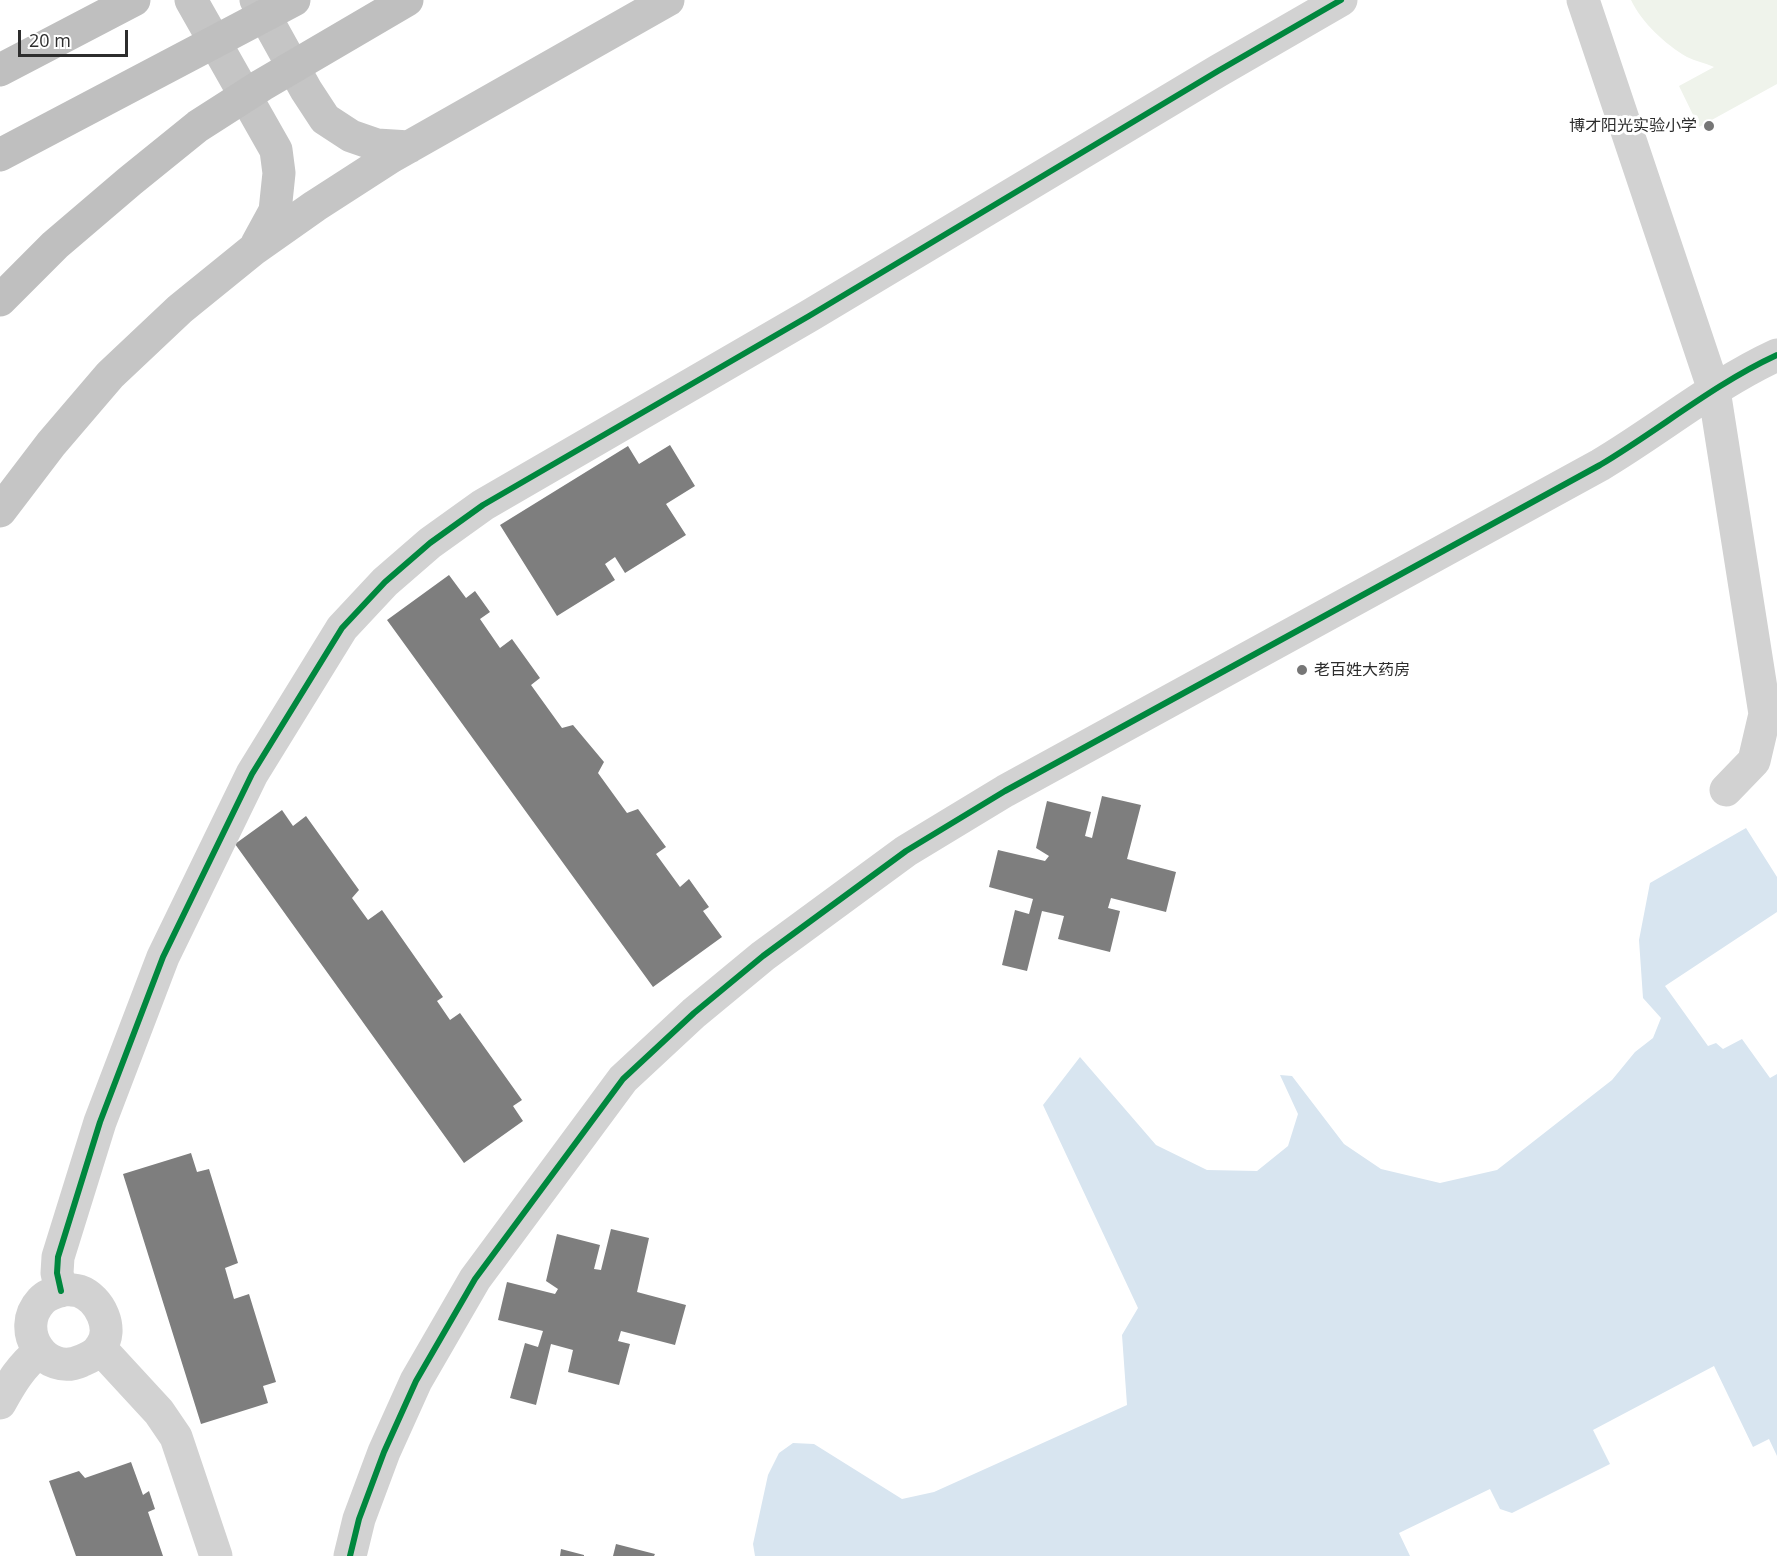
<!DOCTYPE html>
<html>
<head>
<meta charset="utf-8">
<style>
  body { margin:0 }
  #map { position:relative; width:1777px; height:1556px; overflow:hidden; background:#fff; font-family:"Open Sans",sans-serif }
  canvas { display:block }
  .scale { position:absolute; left:18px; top:30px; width:110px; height:27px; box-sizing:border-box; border:3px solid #2d2d2d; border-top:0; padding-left:8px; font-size:18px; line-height:21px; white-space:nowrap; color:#2d2d2d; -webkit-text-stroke:4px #fff; paint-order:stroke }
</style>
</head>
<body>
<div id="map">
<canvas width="1777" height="1556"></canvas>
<div class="scale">20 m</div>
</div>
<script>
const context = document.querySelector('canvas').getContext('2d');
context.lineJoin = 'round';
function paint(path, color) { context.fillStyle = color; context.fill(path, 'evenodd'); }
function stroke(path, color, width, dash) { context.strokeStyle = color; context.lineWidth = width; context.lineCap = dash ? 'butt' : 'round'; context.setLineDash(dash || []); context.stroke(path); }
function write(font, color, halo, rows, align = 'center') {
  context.font = font + ' "Open Sans","Noto Sans SC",sans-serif'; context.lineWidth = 6; context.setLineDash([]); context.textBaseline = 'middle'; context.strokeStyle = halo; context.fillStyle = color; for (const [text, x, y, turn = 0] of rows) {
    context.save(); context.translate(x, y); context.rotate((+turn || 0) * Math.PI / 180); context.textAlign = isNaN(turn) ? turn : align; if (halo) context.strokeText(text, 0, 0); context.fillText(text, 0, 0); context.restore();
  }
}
paint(new Path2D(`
  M 1631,0 L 1777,0 L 1777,84 L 1699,127 L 1679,86 L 1714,67 C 1705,63 1695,61 1687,57 C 1665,44 1642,23 1631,0 Z`), '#eff3eb');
paint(new Path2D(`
  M 1746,828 L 1777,877 L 1777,912 L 1665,986 L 1708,1046 L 1716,1043 L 1723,1049 L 1742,1039 L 1770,1078 L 1777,1074 L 1777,1456 L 1769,1439 L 1753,1447 L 1714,1366 L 1593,1430 L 1610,1464 L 1512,1513 L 1500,1509 L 1490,1489 L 1399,1533 L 1410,1556 L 755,1556 L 753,1544 L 768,1475 L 779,1453 L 793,1443 L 814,1444 L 902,1499 L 934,1492 L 1127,1405 L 1122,1335 L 1138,1308 L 1043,1105 L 1080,1057 L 1156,1145 L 1207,1170 L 1257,1171 L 1288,1146 L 1298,1114 L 1280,1075 L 1292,1076 L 1344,1144 L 1381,1169 L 1440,1183 L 1497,1170 L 1612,1080 L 1635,1052 L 1653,1038 L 1661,1018 L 1643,998 L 1639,940 L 1650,883 Z`), '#d8e5f0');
paint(new Path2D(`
  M 670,445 L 695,486 L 666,504 L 686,535 L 625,573 L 615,557 L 605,564 L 615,580 L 557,616 L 500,525 L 628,446 L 639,464 Z
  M 449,575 L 466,598 L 475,591 L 490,612 L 480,619 L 500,648 L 512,639 L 540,678 L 531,685 L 562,728 L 573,725 L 604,762 L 598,773 L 627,813 L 638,809 L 666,847 L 656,854 L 680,887 L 689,879 L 709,907 L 703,911 L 722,937 L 653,987 L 387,620 Z
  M 1102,796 L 1141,805 L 1127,859 L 1176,872 L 1166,912 L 1111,898 L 1108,908 L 1120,911 L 1110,952 L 1058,939 L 1064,916 L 1042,911 L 1027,971 L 1002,965 L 1015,910 L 1029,914 L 1033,899 L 989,887 L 998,850 L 1045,861 L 1049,856 L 1036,848 L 1047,801 L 1091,812 L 1085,836 L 1092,838 Z
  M 282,810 L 293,826 L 306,816 L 359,890 L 352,898 L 368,920 L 382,910 L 443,997 L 437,1001 L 450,1020 L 460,1013 L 522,1100 L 513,1106 L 523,1121 L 464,1163 L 235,844 Z
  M 191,1153 L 197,1172 L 209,1169 L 238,1263 L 225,1268 L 234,1299 L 249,1294 L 276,1382 L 263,1386 L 268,1403 L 201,1424 L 123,1174 Z
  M 611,1229 L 649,1238 L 637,1292 L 686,1305 L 675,1345 L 621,1331 L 618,1341 L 630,1344 L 619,1385 L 568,1372 L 573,1350 L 551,1344 L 536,1405 L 510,1398 L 525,1343 L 538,1347 L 543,1331 L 498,1320 L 507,1282 L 555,1294 L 558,1289 L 546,1281 L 557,1234 L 600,1245 L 594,1269 L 601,1270 Z
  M 131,1462 L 143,1495 L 149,1491 L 155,1509 L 148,1512 L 163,1556 L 76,1556 L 49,1481 L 79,1471 L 85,1478 Z
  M 616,1544 L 655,1554 L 654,1556 L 613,1556 Z
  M 561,1549 L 584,1555 L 584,1556 L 560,1556 Z`), '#7e7e7e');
stroke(new Path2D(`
  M 1583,0 L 1714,390 L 1765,714 L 1754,761 L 1726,790
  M 66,1289 C 70,1290 75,1290 79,1291 C 100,1298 115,1330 100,1348 C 96,1355 88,1358 81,1361 C 45,1377 14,1330 41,1301 C 47,1294 57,1292 66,1289 Z
  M 61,1291 L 57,1273 L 58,1257 L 100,1122 L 163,957 L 252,774 L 342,628 L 385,582 L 430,543 L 483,505 L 809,316 L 1218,71 L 1341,0
  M 100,1348 L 159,1412 L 176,1437 L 216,1556
  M 0,1403 C 11,1383 21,1366 39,1352
  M 350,1556 L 359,1519 L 384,1452 L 416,1381 L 475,1279 L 623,1079 L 694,1013 L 763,956 L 906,851 L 1005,791 L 1600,465 C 1659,430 1714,384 1777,355`), '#d2d2d2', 33);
stroke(new Path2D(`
  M 191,0 L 276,150 L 279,173 L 275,211 L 257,244
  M 256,0 L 306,90 L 325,119 L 351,136 L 377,145 L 409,147
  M 0,511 L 51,444 L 110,375 L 180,309 L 254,249 L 315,206 L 391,157 L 668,0`), '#c5c5c5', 33);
stroke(new Path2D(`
  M 0,70 L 134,0
  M 0,155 L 294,0
  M 0,300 L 55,245 L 130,181 L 198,126 L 262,85 L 407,0`), '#bfbfbf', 33);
stroke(new Path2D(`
  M 61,1291 L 57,1273 L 58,1257 L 100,1122 L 163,957 L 252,774 L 342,628 L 385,582 L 430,543 L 483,505 L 809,316 L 1218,71 L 1341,0
  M 350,1556 L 359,1519 L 384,1452 L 416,1381 L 475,1279 L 623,1079 L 694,1013 L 763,956 L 906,851 L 1005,791 L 1600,465 C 1659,430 1714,384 1777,355`), '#00873e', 6);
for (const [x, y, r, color] of [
  [1709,126,6,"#767676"],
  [1302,670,6,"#767676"]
]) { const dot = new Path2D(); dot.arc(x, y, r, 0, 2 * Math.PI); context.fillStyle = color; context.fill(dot); stroke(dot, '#fff', 2); }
write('16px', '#2d2d2d', '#fff', [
  ["博才阳光实验小学",1697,126],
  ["老百姓大药房",1314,670,"left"]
], 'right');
</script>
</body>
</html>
